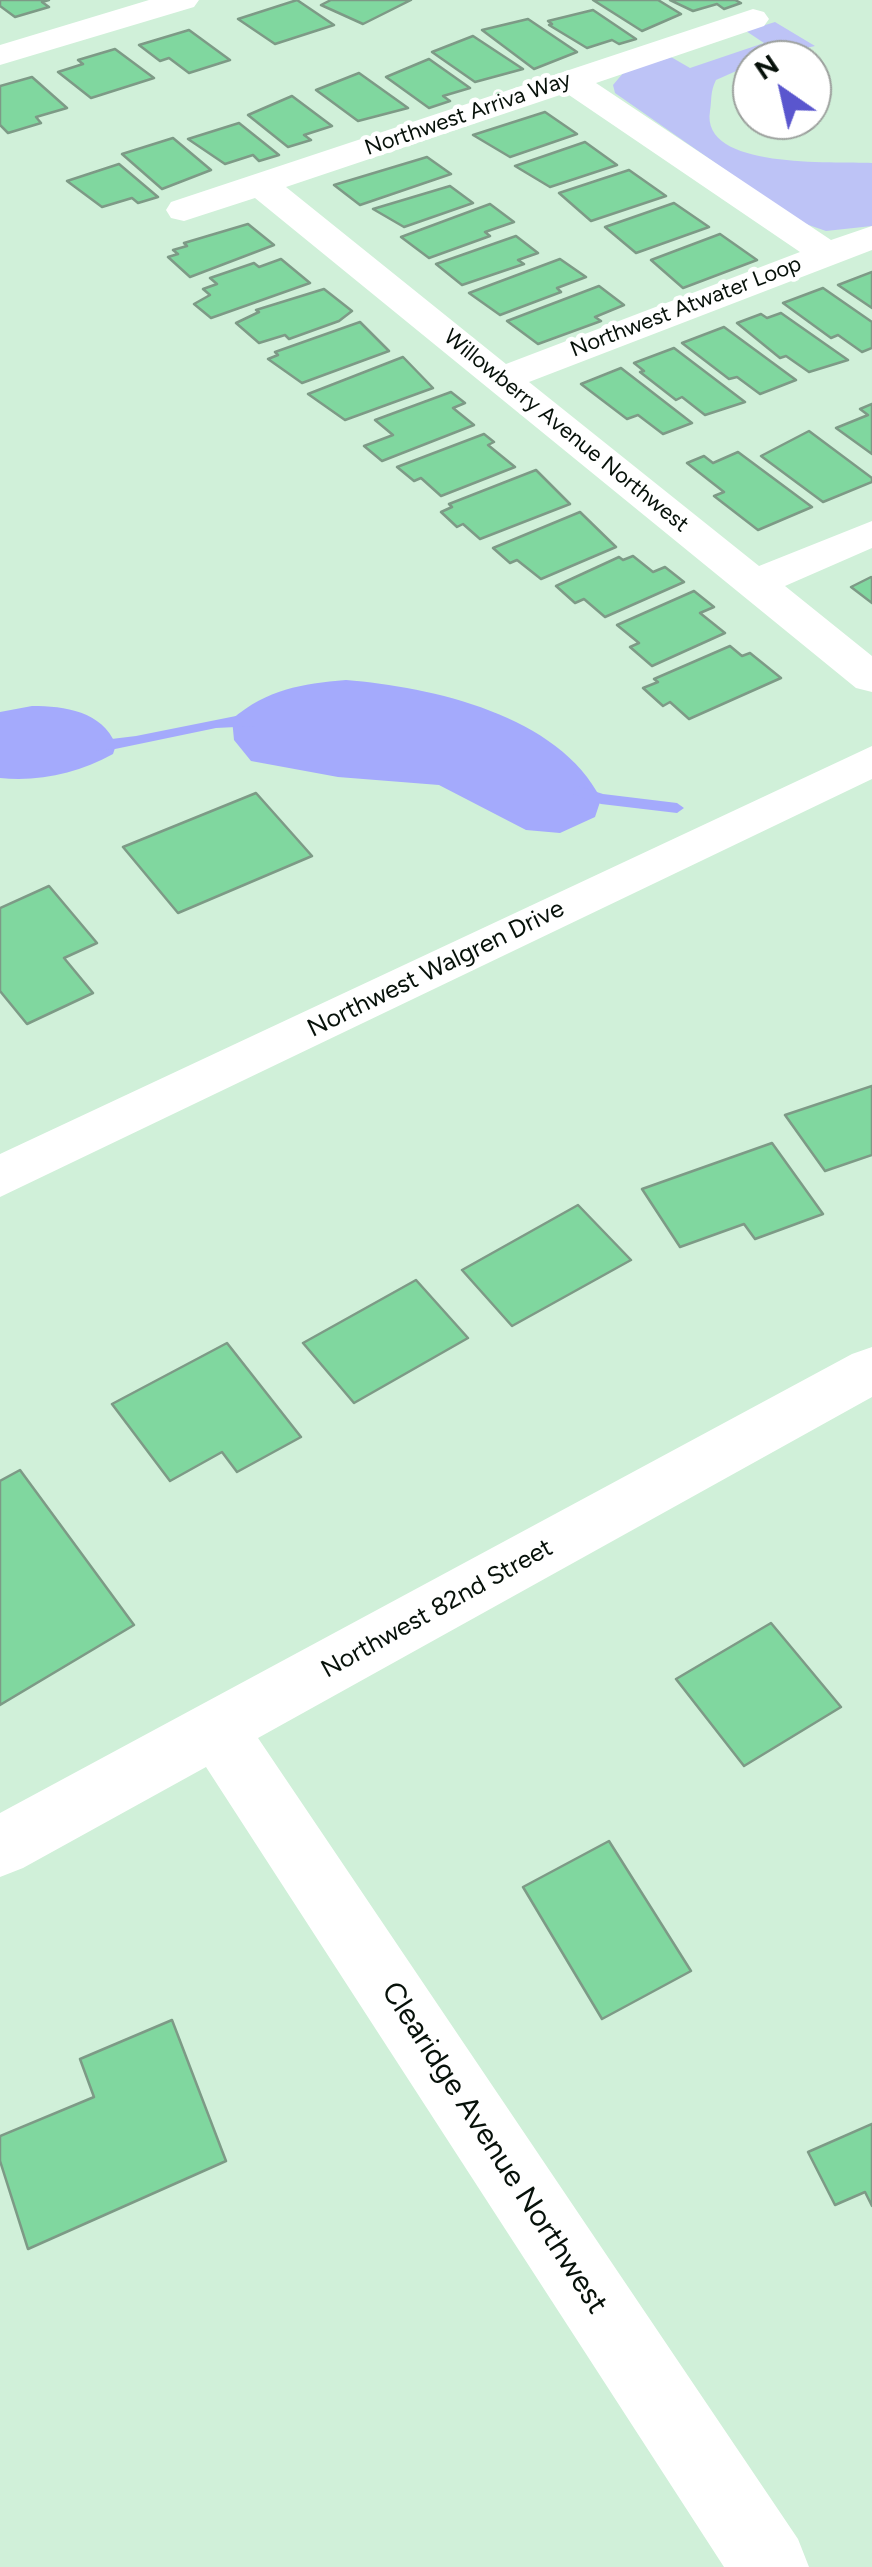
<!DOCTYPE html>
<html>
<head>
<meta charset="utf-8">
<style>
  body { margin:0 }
  #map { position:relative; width:872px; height:2567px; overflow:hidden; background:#d0f0d9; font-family:Figtree,sans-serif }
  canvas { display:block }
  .north { position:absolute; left:732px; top:40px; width:100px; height:100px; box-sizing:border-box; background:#fff; border:2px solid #9ca09d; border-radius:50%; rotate:326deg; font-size:28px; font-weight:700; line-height:40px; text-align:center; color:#07110a }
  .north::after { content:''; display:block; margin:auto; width:35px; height:45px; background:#5a56ce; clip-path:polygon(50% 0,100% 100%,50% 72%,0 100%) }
</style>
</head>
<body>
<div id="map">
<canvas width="872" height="2567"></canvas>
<div class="north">N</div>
</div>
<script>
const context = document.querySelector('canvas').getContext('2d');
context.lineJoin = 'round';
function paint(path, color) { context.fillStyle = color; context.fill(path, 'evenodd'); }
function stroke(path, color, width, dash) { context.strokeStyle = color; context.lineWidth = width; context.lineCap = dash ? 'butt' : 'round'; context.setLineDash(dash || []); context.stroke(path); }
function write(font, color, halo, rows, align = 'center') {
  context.font = font + ' Figtree,sans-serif'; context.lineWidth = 9; context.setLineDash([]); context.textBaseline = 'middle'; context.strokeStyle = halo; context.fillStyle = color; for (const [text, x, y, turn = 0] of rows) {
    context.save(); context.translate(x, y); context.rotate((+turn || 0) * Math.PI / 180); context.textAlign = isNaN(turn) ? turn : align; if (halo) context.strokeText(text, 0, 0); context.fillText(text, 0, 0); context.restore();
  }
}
paint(new Path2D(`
  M 775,22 L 815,46 L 752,60 L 752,64 L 716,80 C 710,92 712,99 710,111 C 700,170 833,161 872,163 L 872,226 L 826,231 L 800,222 L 615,93 L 613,85 L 624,72 L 671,57 L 690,68 L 764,43 L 746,31 Z`), '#bdc3f6');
paint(new Path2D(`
  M 346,680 C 432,687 559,715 601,799 L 595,817 L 560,833 L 526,830 L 439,785 L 338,777 L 251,761 L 234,740 L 232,719 C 268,689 301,684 346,680 Z
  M 32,706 C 65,706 102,711 116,745 L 113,754 C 78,773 40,782 0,778 L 0,712 Z`), '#a4aafc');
paint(new Path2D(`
  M 236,716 L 256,716 L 263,721 L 256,726 L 216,728 L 115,749 L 95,751 L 88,746 L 95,741 L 136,736 Z
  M 578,786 L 603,794 L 677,803 L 684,808 L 677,813 L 601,804 L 573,794 L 573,788 Z`), '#a4aafc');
const building = new Path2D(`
  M 0,0 L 49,0 L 42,2 L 49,7 L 15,17 L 0,6 Z
  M 297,0 L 334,25 L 275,44 L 238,19 Z
  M 331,0 L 411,0 L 363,24 L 321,5 Z
  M 593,0 L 658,0 L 681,14 L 642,31 Z
  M 670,0 L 735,0 L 741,3 L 724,9 L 717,4 L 693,11 Z
  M 593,10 L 636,39 L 619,44 L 612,40 L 587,48 L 549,25 L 552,24 L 548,21 Z
  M 528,19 L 577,52 L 534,69 L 482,30 Z
  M 189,30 L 230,60 L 189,73 L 169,58 L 160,61 L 139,45 Z
  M 473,36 L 523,69 L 475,82 L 432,52 Z
  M 115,49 L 154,78 L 91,98 L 58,72 L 83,64 L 78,60 Z
  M 429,59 L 470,88 L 443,96 L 450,101 L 429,108 L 386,77 Z
  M 359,73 L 408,108 L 358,121 L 316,90 Z
  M 32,77 L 67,108 L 36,117 L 41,123 L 8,133 L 0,125 L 0,86 Z
  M 292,96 L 332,126 L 304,135 L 311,140 L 288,147 L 248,115 Z
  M 545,112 L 577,134 L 510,157 L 473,135 Z
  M 239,123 L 279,155 L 259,161 L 253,155 L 225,164 L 188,139 Z
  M 173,138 L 211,170 L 162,189 L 122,154 Z
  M 585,142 L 617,165 L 550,187 L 515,166 Z
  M 427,157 L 451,174 L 360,205 L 334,185 Z
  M 119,164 L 158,197 L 138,203 L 132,198 L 102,207 L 67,181 Z
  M 629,170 L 666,196 L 591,221 L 559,193 Z
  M 450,186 L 473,203 L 404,227 L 373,209 Z
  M 674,203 L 709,227 L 636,253 L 605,227 Z
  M 490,204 L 514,222 L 485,232 L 490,236 L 429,258 L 401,237 Z
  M 248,224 L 274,245 L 190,277 L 168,257 L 178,254 L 173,250 L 187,246 L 184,243 Z
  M 720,234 L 757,260 L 683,288 L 651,260 Z
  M 516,236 L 538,253 L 518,260 L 524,264 L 462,285 L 436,264 Z
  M 281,259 L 310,283 L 211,318 L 194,304 L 210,295 L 203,289 L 217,284 L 210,278 L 254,263 L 259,267 Z
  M 560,259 L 586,277 L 557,288 L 561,292 L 500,315 L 469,293 Z
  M 872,272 L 872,308 L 838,285 Z
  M 599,286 L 624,305 L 595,317 L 601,321 L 538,344 L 507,321 Z
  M 823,288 L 872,322 L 872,348 L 862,352 L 838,335 L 831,338 L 783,303 Z
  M 324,289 L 352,311 L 339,321 L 289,339 L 285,335 L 259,343 L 236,323 L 259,312 L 256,310 Z
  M 781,313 L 848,360 L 809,372 L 786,356 L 780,358 L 737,323 L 761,314 L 767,318 Z
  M 360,322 L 389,351 L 302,383 L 268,359 L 278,355 L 275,352 Z
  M 724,327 L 796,380 L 760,394 L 737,377 L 729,379 L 682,343 Z
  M 674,348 L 745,402 L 705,415 L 682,397 L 676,400 L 640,372 L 644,371 L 634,363 Z
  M 403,357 L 433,388 L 345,420 L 308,394 Z
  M 621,368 L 692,423 L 663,434 L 638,415 L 627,419 L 581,384 Z
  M 451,392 L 465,403 L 453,408 L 474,425 L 382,461 L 364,446 L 393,435 L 375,420 Z
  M 872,404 L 872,454 L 836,428 L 868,415 L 860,409 Z
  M 809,431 L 872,478 L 872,482 L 823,502 L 761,456 Z
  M 484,434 L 494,442 L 488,445 L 515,467 L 441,496 L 421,478 L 414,481 L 397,467 Z
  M 738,452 L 812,507 L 758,530 L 714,496 L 724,492 L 687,463 L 704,456 L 713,463 Z
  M 536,470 L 570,504 L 480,539 L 463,524 L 457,527 L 441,512 L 452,507 L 449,504 Z
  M 580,512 L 616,547 L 541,579 L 517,560 L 510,563 L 493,548 Z
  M 633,556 L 653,572 L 665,567 L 684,582 L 605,617 L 584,599 L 575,603 L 556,586 L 619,557 L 623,560 Z
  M 871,577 L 872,578 L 872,603 L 851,587 Z
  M 694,591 L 714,607 L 700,613 L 725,633 L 652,666 L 630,647 L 639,643 L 617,625 Z
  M 730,646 L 742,656 L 750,653 L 781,678 L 689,719 L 670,702 L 663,706 L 643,688 L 658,682 L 654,679 Z
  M 256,793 L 312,856 L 178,913 L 123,847 Z
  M 49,886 L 97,943 L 64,958 L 93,993 L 27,1024 L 0,991 L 0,908 Z
  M 872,1086 L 872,1155 L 825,1171 L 785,1115 Z
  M 772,1143 L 823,1214 L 755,1239 L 744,1224 L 680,1247 L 642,1189 Z
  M 578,1205 L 631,1260 L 512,1326 L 462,1270 Z
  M 416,1280 L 468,1338 L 354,1403 L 303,1343 Z
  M 227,1343 L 301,1437 L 237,1472 L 222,1452 L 170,1481 L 112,1404 Z
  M 20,1470 L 134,1625 L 0,1705 L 0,1481 Z
  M 771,1623 L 841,1707 L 744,1766 L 676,1679 Z
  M 609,1841 L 691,1971 L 602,2019 L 523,1887 Z
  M 172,2020 L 226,2161 L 28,2249 L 0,2161 L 0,2136 L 94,2097 L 80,2059 Z
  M 872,2124 L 872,2206 L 865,2192 L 835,2205 L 808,2152 Z`);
paint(building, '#80d79f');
stroke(building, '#7d9a86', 2.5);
paint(new Path2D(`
  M 149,0 L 199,0 L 194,7 L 0,65 L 0,45 Z
  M 753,9 L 764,12 L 769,19 L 764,26 L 596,83 L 831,240 L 872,226 L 872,250 L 529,382 L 759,566 L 872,521 L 872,548 L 785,586 L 872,656 L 872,692 L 856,688 L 255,198 L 184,221 L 171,218 L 166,210 L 171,202 ZM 566,93 L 800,252 L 506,364 L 286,187 Z
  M 872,746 L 872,779 L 0,1197 L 0,1154 Z
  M 872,1347 L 872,1397 L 258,1738 L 798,2539 L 809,2567 L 724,2567 L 206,1767 L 23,1868 L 0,1877 L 0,1813 L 852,1354 Z`), '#fff');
write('22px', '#07110a', '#fff', [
  ["Northwest Arriva Way",468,114,-19],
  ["Northwest Atwater Loop",686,307,-21],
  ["Willowberry Avenue Northwest",566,431,39]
]);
write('25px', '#07110a', '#fff', [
  ["Northwest Walgren Drive",436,969,-26],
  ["Northwest 82nd Street",437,1609,-29]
]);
write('30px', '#07110a', '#fff', [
  ["Clearidge Avenue Northwest",494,2148,57]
]);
</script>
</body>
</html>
